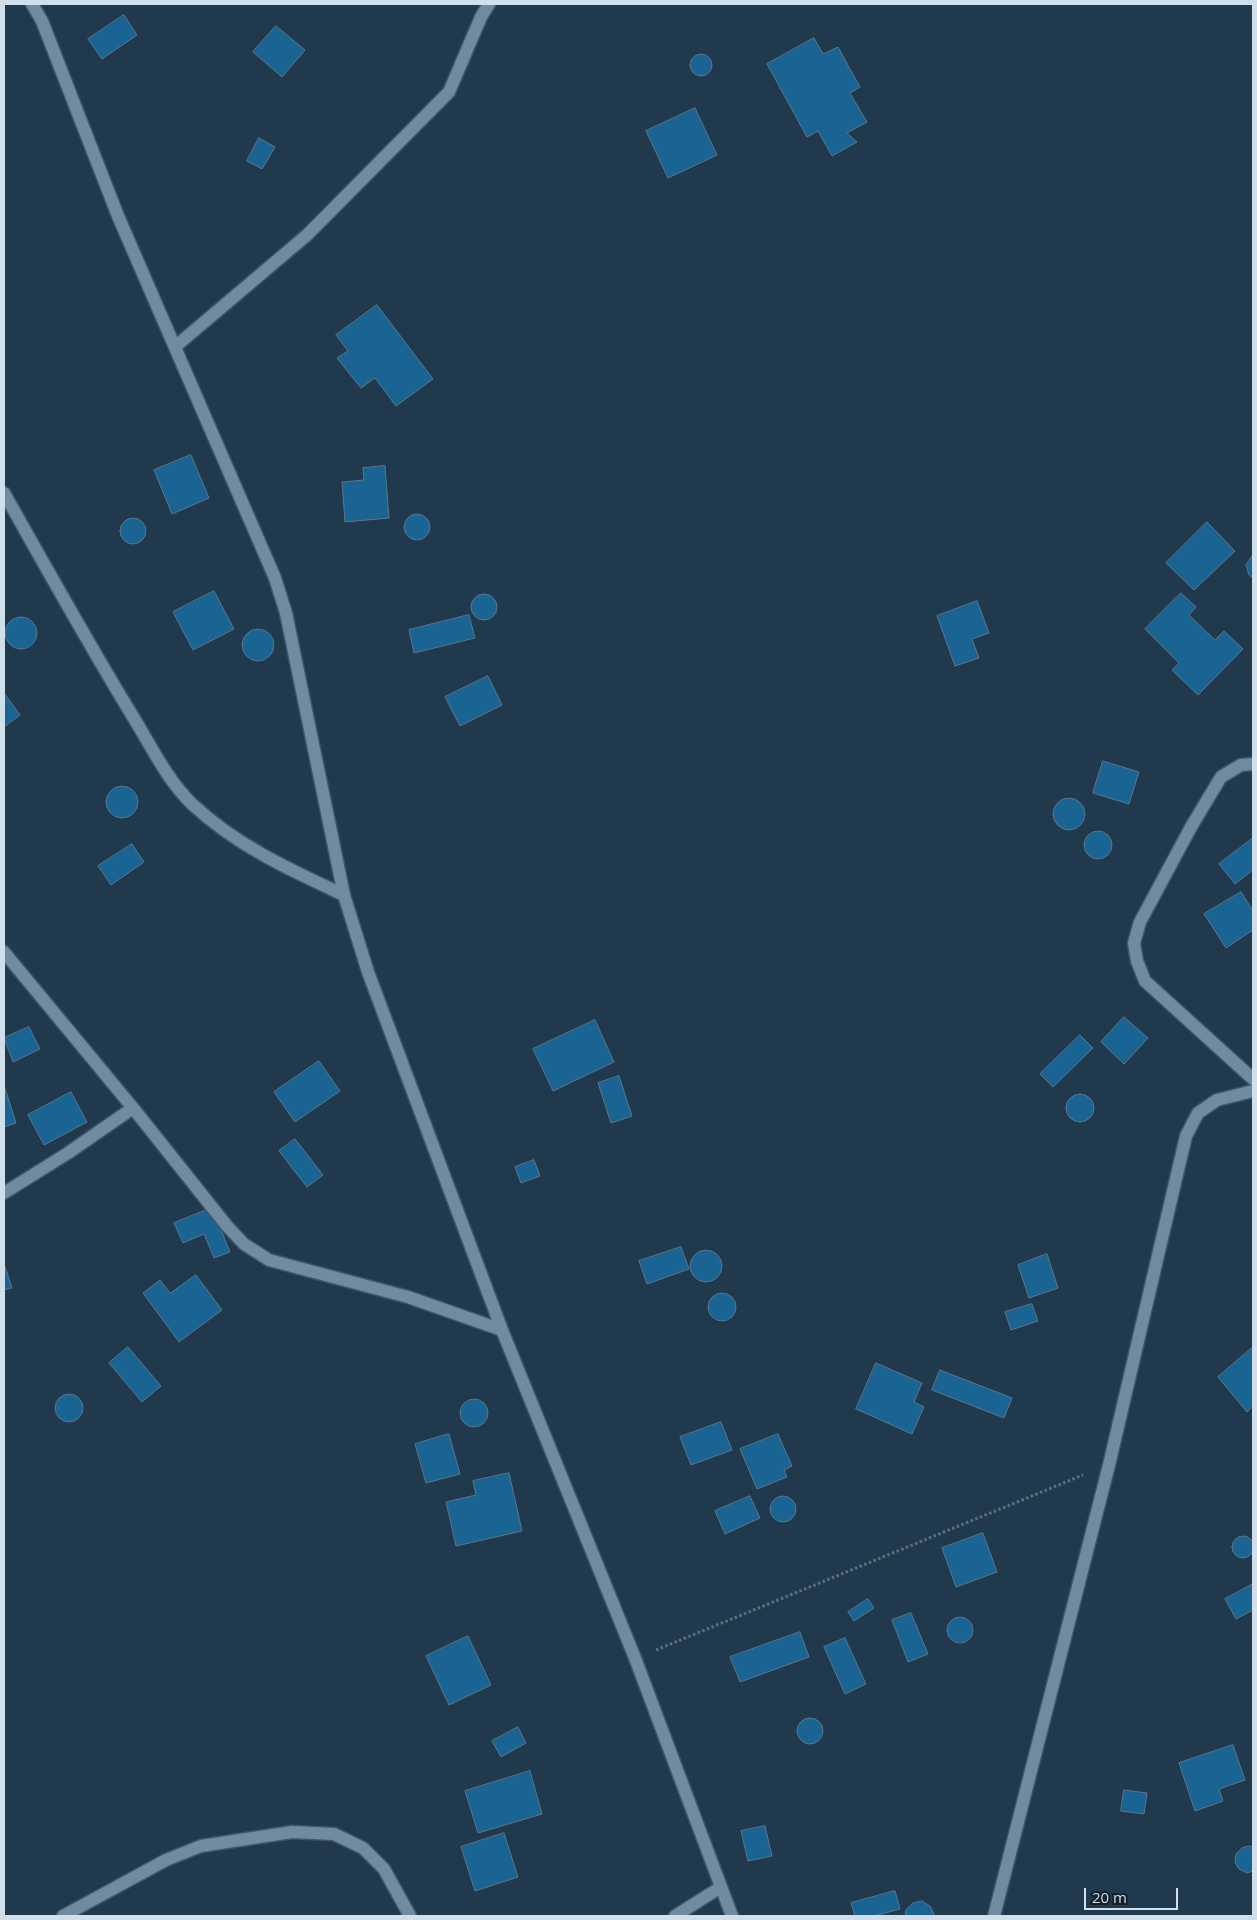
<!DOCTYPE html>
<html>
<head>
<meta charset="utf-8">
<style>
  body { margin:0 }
  #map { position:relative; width:1257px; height:1920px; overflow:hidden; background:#20394c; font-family:"Open Sans",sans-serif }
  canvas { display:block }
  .frame { position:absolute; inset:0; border:5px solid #d0dfea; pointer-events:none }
  .scale { position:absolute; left:1084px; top:1888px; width:94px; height:22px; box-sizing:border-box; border:2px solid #d0dfea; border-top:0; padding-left:6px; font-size:15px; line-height:18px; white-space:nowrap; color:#d0dfea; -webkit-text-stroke:4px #141f28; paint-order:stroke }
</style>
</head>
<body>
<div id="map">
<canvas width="1257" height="1920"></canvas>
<div class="frame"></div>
<div class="scale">20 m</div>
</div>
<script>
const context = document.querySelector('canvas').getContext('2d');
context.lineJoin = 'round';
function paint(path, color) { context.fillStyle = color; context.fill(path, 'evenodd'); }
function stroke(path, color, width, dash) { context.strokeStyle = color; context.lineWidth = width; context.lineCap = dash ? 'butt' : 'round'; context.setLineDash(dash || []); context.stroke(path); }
const building = new Path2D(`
  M 124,15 L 137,35 L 102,59 L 88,39 Z
  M 276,26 L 305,50 L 282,77 L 253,52 Z
  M 814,38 L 823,54 L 838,47 L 860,87 L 850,93 L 867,122 L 847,133 L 857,142 L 832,156 L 818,131 L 807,137 L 767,64 Z
  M690 65a11 11 0 1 1 22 0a11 11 0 1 1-22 0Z
  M 695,108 L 717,155 L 668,178 L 646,131 Z
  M 259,138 L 275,147 L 262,169 L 247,161 Z
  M 377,305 L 433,379 L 396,406 L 375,378 L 361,388 L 337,358 L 348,351 L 336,335 Z
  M 191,455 L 209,498 L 172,514 L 154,470 Z
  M 385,466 L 389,518 L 345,522 L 342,482 L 364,480 L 363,468 Z
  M404 527a13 13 0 1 1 26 0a13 13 0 1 1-26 0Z
  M120 531a13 13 0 1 1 26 0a13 13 0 1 1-26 0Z
  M 1207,522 L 1235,551 L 1194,590 L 1166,563 Z
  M 1253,555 L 1253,578 L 1249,575 L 1246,565 Z
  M 214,591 L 234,629 L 193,650 L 173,612 Z
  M 1181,593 L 1196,607 L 1189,615 L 1215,640 L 1224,631 L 1243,649 L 1198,695 L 1172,670 L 1179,663 L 1145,629 Z
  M471 607a13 13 0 1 1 26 0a13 13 0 1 1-26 0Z
  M 977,601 L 989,633 L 972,639 L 979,658 L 955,666 L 937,616 Z
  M 469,615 L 475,638 L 414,653 L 409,630 Z
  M5 633a16 16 0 1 1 32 0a16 16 0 1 1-32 0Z
  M242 645a16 16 0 1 1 32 0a16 16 0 1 1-32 0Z
  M 488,676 L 502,705 L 460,726 L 445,697 Z
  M 4,693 L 20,715 L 4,727 Z
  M 1103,761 L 1139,772 L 1129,804 L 1093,793 Z
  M106 802a16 16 0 1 1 32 0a16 16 0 1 1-32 0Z
  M1053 814a16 16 0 1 1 32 0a16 16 0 1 1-32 0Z
  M1084 845a14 14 0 1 1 28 0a14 14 0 1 1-28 0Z
  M 1253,838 L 1253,870 L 1235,884 L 1219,864 Z
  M 132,844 L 144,862 L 111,885 L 98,866 Z
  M 1241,892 L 1253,911 L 1253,930 L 1226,948 L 1204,914 Z
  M 1124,1017 L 1148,1038 L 1124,1064 L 1101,1042 Z
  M 595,1020 L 614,1062 L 553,1091 L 533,1049 Z
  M 29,1027 L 40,1049 L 13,1062 L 4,1038 Z
  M 1080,1035 L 1093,1048 L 1053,1087 L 1040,1074 Z
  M 319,1061 L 340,1091 L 295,1122 L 274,1092 Z
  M 619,1076 L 632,1116 L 611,1123 L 598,1083 Z
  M 4,1085 L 16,1123 L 4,1127 Z
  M 71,1092 L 87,1122 L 44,1145 L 28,1115 Z
  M1066 1108a14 14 0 1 1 28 0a14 14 0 1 1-28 0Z
  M 295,1139 L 323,1175 L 307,1187 L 279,1151 Z
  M 534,1160 L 540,1176 L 521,1183 L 515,1167 Z
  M 212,1208 L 230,1252 L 214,1258 L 204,1234 L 183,1243 L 174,1223 Z
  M 681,1247 L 689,1269 L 647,1284 L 639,1261 Z
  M690 1266a16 16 0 1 1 32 0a16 16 0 1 1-32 0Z
  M 1047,1254 L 1058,1288 L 1029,1298 L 1018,1265 Z
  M 4,1264 L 12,1288 L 4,1290 Z
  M 196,1275 L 222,1310 L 179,1342 L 143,1293 L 160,1280 L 170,1293 Z
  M708 1307a14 14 0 1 1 28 0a14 14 0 1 1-28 0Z
  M 1032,1304 L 1038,1321 L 1011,1330 L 1005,1312 Z
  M 128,1347 L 161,1386 L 142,1402 L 109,1363 Z
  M 1253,1347 L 1253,1406 L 1247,1412 L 1218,1377 Z
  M 876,1363 L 922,1383 L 914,1402 L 924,1407 L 912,1434 L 856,1409 Z
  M 940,1370 L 1012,1398 L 1004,1418 L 932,1390 Z
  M55 1408a14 14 0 1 1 28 0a14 14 0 1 1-28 0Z
  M460 1413a14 14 0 1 1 28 0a14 14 0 1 1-28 0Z
  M 721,1422 L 732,1450 L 691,1465 L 680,1437 Z
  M 449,1434 L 460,1474 L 426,1483 L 415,1444 Z
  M 778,1434 L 792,1466 L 784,1470 L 787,1477 L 757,1489 L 740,1449 Z
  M 509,1473 L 522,1531 L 456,1546 L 446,1502 L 476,1495 L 473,1481 Z
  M 750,1496 L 760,1518 L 725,1534 L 715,1511 Z
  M770 1509a13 13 0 1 1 26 0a13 13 0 1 1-26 0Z
  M 983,1533 L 997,1572 L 956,1587 L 942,1548 Z
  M1232 1547a11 11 0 1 1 22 0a11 11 0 1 1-22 0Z
  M 1253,1584 L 1253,1610 L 1236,1619 L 1225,1599 Z
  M 868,1599 L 874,1608 L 854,1621 L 848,1612 Z
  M 911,1613 L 928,1654 L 908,1662 L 892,1620 Z
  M947 1630a13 13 0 1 1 26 0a13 13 0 1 1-26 0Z
  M 800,1632 L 809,1657 L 740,1682 L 730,1657 Z
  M 468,1636 L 491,1685 L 449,1705 L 426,1656 Z
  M 845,1638 L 866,1684 L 845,1694 L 824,1647 Z
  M797 1731a13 13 0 1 1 26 0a13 13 0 1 1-26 0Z
  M 518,1727 L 526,1743 L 501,1757 L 492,1741 Z
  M 1233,1745 L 1245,1780 L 1219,1789 L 1223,1801 L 1195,1811 L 1179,1763 Z
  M 530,1771 L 542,1814 L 478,1833 L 465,1791 Z
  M 1124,1790 L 1147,1793 L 1144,1814 L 1121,1811 Z
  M 765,1826 L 772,1856 L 748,1861 L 741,1831 Z
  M 504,1833 L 518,1877 L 475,1891 L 461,1847 Z
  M 1250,1846 L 1253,1848 L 1253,1871 L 1247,1873 L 1239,1869 L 1235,1862 L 1236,1854 L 1242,1848 Z
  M 895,1891 L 900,1909 L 874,1916 L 855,1916 L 851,1903 Z
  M 922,1901 L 930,1906 L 935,1916 L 905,1916 L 906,1910 L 913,1903 Z`);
paint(building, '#1a6493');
stroke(building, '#5b768b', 1);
const minor = new Path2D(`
  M 32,4 L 42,21 L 118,216 L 275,578 L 286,613 L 344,895 L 368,972 L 502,1330 L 635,1658 L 732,1916
  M 176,346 L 307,235 L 449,92 L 481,17 L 489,4
  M 4,493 C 47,569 89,645 135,720 C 152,748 168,781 192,804 C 237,846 290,870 344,895
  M 1253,764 L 1241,765 L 1221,777 L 1191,827 L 1140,922 L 1134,943 L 1137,961 L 1145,981 L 1253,1079
  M 4,952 L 133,1108
  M 4,1193 L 68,1153 L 133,1108 L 227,1226 L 244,1244 L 269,1260 L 408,1297 L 502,1330
  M 63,1916 L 166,1860 L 201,1846 L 292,1832 L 334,1834 L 363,1848 L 384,1869 L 410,1916
  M 675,1916 L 721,1887
  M 994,1916 L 1109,1465 L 1186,1136 L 1198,1113 L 1217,1100 L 1253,1091`);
stroke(minor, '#3f5565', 15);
stroke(new Path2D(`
  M 656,1650 L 1083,1475`), '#5c7282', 3, [2.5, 2.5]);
stroke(minor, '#708ba1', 12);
</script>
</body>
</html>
